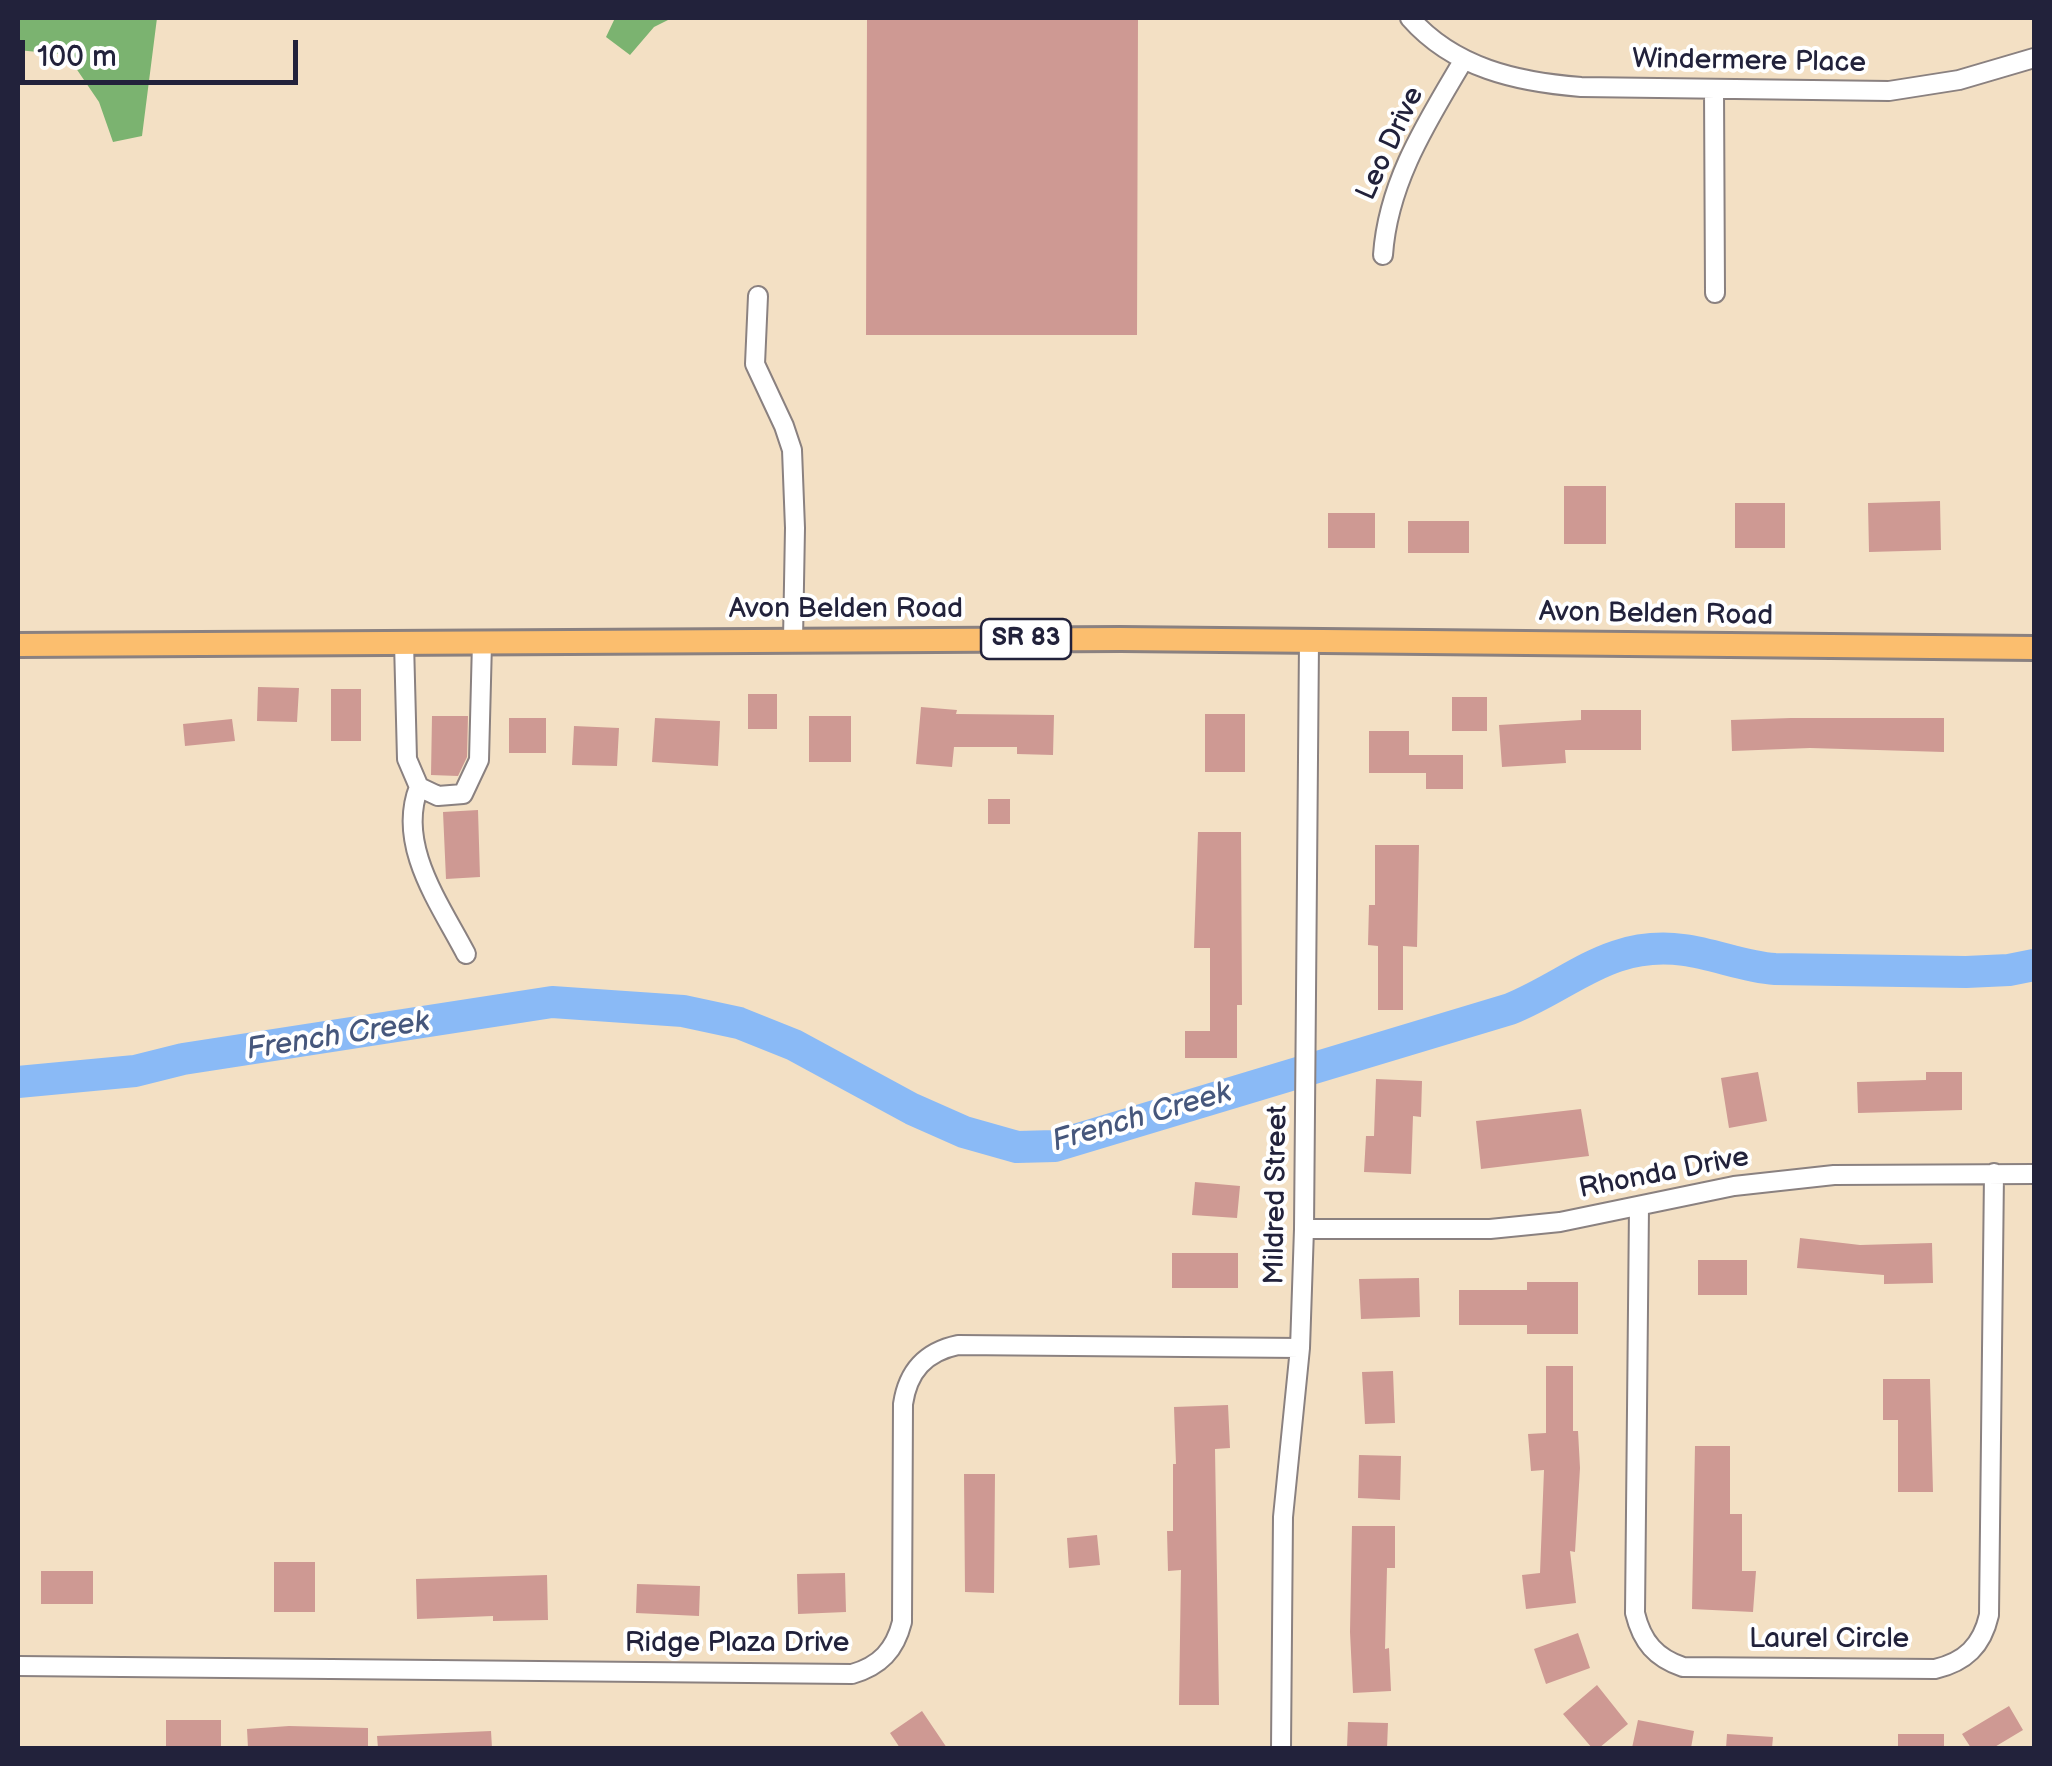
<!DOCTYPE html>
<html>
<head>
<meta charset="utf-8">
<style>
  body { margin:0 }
  #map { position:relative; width:2052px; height:1766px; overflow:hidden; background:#f3e0c4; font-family:"Balsamiq Sans",sans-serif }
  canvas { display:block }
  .frame { position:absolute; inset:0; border:20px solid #22223b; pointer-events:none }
  .scale { position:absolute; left:20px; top:40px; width:278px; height:45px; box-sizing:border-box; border:5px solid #22223b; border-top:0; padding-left:12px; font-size:30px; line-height:35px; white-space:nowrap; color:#22223b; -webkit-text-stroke:8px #fff; paint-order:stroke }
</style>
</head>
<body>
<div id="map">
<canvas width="2052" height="1766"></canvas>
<div class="frame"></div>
<div class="scale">100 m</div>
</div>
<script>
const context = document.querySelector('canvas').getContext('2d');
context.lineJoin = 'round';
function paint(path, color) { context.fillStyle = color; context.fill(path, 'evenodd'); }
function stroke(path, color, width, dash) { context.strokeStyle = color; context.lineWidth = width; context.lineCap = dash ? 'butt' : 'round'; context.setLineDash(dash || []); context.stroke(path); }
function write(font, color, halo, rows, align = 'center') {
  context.font = font + ' "Balsamiq Sans",sans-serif'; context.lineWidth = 8; context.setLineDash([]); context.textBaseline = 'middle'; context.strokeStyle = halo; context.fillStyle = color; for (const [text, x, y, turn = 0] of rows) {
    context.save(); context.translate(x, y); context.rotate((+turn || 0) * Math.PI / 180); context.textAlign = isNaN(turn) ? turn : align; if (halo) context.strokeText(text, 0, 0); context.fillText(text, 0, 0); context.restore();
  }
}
paint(new Path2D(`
  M 18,18 L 157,18 L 142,136 L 113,142 L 99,102 L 67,55 L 18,50 Z
  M 615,18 L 672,18 L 654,27 L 630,55 L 606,37 Z`), '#7bb370');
stroke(new Path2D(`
  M 18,1082 L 135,1071 L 183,1059 L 552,1002 L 683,1011 L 739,1023 L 794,1045 L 912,1109 L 964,1132 L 1017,1147 L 1055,1146 L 1510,1009 C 1572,984 1609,940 1684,950 C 1715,954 1744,967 1775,969 L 1966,972 L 2009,970 L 2034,965`), '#8abaf6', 32);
paint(new Path2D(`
  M 867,18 L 1138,18 L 1137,335 L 866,335 Z
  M 1564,486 L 1606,486 L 1606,544 L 1564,544 Z
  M 1940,501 L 1941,550 L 1869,552 L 1868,503 Z
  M 1735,503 L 1785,503 L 1785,548 L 1735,548 Z
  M 1328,513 L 1375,513 L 1375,548 L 1328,548 Z
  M 1408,521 L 1469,521 L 1469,553 L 1408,553 Z
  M 258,687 L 299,688 L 297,722 L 257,721 Z
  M 331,689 L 361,689 L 361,741 L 331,741 Z
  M 748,694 L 777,694 L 777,729 L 748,729 Z
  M 1452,697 L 1487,697 L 1487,731 L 1452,731 Z
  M 921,707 L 957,710 L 956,714 L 1054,715 L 1053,755 L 1017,754 L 1017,747 L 954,747 L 952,767 L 916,764 Z
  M 1581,710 L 1641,710 L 1641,750 L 1565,750 L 1566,763 L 1502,767 L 1499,725 L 1581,720 Z
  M 1205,714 L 1245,714 L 1245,772 L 1205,772 Z
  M 432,716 L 468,716 L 467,757 L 458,776 L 431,775 Z
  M 809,716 L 851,716 L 851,762 L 809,762 Z
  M 509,718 L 546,718 L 546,753 L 509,753 Z
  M 655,718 L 720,721 L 718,766 L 652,762 Z
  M 1791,718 L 1944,718 L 1944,752 L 1810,748 L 1732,751 L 1731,720 Z
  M 232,719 L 235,741 L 185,746 L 183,724 Z
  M 574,726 L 619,728 L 617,766 L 572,765 Z
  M 1369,731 L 1409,731 L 1409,755 L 1463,755 L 1463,789 L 1426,789 L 1426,773 L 1369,773 Z
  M 988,799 L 1010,799 L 1010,824 L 988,824 Z
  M 478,810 L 480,877 L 446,879 L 443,812 Z
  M 1198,832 L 1241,832 L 1242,1005 L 1237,1005 L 1237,1058 L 1185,1058 L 1185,1031 L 1210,1031 L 1210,948 L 1194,948 Z
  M 1375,845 L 1419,845 L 1417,947 L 1403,946 L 1403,1010 L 1378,1010 L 1378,946 L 1368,945 L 1369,905 L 1375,905 Z
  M 1758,1072 L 1767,1121 L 1729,1128 L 1721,1078 Z
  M 1926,1072 L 1962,1072 L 1962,1110 L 1858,1113 L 1857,1082 L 1926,1080 Z
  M 1376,1079 L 1422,1081 L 1421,1117 L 1413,1116 L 1411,1174 L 1364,1172 L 1366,1136 L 1374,1136 Z
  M 1581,1109 L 1589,1156 L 1481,1169 L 1476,1121 Z
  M 1195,1182 L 1240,1186 L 1237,1218 L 1192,1215 Z
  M 1800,1238 L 1860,1245 L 1932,1243 L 1933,1283 L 1884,1284 L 1884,1275 L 1797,1268 Z
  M 1172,1253 L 1238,1253 L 1238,1288 L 1172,1288 Z
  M 1698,1260 L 1747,1260 L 1747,1295 L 1698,1295 Z
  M 1419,1278 L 1420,1317 L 1361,1319 L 1359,1279 Z
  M 1527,1282 L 1578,1282 L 1578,1334 L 1527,1334 L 1527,1325 L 1459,1325 L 1459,1290 L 1527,1290 Z
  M 1546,1366 L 1573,1366 L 1573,1431 L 1578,1431 L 1580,1468 L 1575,1552 L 1570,1551 L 1576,1603 L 1526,1609 L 1522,1575 L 1540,1573 L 1544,1470 L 1531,1471 L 1528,1434 L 1546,1433 Z
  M 1393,1371 L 1395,1423 L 1365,1424 L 1362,1372 Z
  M 1883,1379 L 1930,1379 L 1933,1492 L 1898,1492 L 1898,1420 L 1883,1420 Z
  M 1228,1405 L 1230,1448 L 1215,1449 L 1219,1705 L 1179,1705 L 1181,1570 L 1168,1571 L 1167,1531 L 1173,1531 L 1173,1464 L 1176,1464 L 1174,1407 Z
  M 1695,1446 L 1730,1446 L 1730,1514 L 1742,1514 L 1742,1571 L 1756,1571 L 1753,1612 L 1692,1609 Z
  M 1359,1455 L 1401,1456 L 1400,1500 L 1358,1498 Z
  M 964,1474 L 995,1474 L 994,1593 L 965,1592 Z
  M 1352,1526 L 1395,1526 L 1395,1568 L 1387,1568 L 1385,1649 L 1389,1648 L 1391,1691 L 1353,1693 L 1350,1632 Z
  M 1097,1535 L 1100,1565 L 1069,1568 L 1067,1538 Z
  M 274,1562 L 315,1562 L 315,1612 L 274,1612 Z
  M 41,1571 L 93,1571 L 93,1604 L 41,1604 Z
  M 845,1573 L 846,1612 L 798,1614 L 797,1574 Z
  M 547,1575 L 548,1620 L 493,1621 L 493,1616 L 417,1619 L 416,1579 Z
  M 637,1584 L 700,1586 L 699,1616 L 636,1613 Z
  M 1578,1633 L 1590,1668 L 1546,1684 L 1534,1649 Z
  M 1597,1685 L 1628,1724 L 1599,1748 L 1592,1748 L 1563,1714 Z
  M 2009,1706 L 2023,1730 L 1993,1748 L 1971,1748 L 1962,1734 Z
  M 922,1711 L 947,1748 L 900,1748 L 890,1733 Z
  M 166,1720 L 221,1720 L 221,1748 L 166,1748 Z
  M 1638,1720 L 1694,1731 L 1691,1748 L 1632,1748 Z
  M 1348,1722 L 1388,1723 L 1387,1748 L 1347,1748 Z
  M 289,1726 L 368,1728 L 368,1748 L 248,1748 L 247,1729 Z
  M 491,1731 L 492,1748 L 378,1748 L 377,1736 Z
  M 1727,1734 L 1773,1737 L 1772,1748 L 1726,1748 Z
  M 1898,1734 L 1944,1734 L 1944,1748 L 1898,1748 Z`), '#ce9993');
const minor = new Path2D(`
  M 1410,18 C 1454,68 1517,82 1581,87 L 1889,91 L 1959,80 L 2034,58
  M 1714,89 L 1715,293
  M 1383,255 C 1388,182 1427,122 1463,61
  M 758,296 L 755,364 L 784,426 L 792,450 L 795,528 L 793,640
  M 404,642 L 407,759 L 419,787 L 438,796 L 463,794 L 479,760 L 482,642
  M 419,787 C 396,845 440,904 466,954
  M 1639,1206 L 1635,1613 C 1642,1642 1656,1658 1683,1667 L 1935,1669 C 1965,1662 1982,1646 1989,1615 L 1994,1173
  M 1304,1229 L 1490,1229 L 1560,1222 L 1734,1186 L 1834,1175 L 2034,1174
  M 18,1666 L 852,1674 C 880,1666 895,1650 902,1622 L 903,1404 C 908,1371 925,1352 958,1345 L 1300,1348
  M 1281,1748 L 1283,1517 L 1300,1348 L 1304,1229 L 1309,641`);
const major = new Path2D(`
  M 18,645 L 1120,639 L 2034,648`);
stroke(minor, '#8a8180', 22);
stroke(major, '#8a8180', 28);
stroke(minor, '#fff', 18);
stroke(major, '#fbbe6e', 22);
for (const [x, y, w] of [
  [1026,639,90]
]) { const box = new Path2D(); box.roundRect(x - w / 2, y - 20, w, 40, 8); context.fillStyle = '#fff'; context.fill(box); stroke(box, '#22223b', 2.5); }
write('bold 25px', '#22223b', null, [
  ["SR 83",1026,639]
]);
write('28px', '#22223b', '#fff', [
  ["Windermere Place",1749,62,1],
  ["Leo Drive",1391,144,-65],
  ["Avon Belden Road",846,610],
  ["Avon Belden Road",1656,615,1],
  ["Rhonda Drive",1664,1174,-11],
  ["Mildred Street",1277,1195,-89],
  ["Laurel Circle",1829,1640],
  ["Ridge Plaza Drive",737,1644]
]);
write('italic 30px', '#46577c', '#fff', [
  ["French Creek",338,1037,-9],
  ["French Creek",1142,1118,-16]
]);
</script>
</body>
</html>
